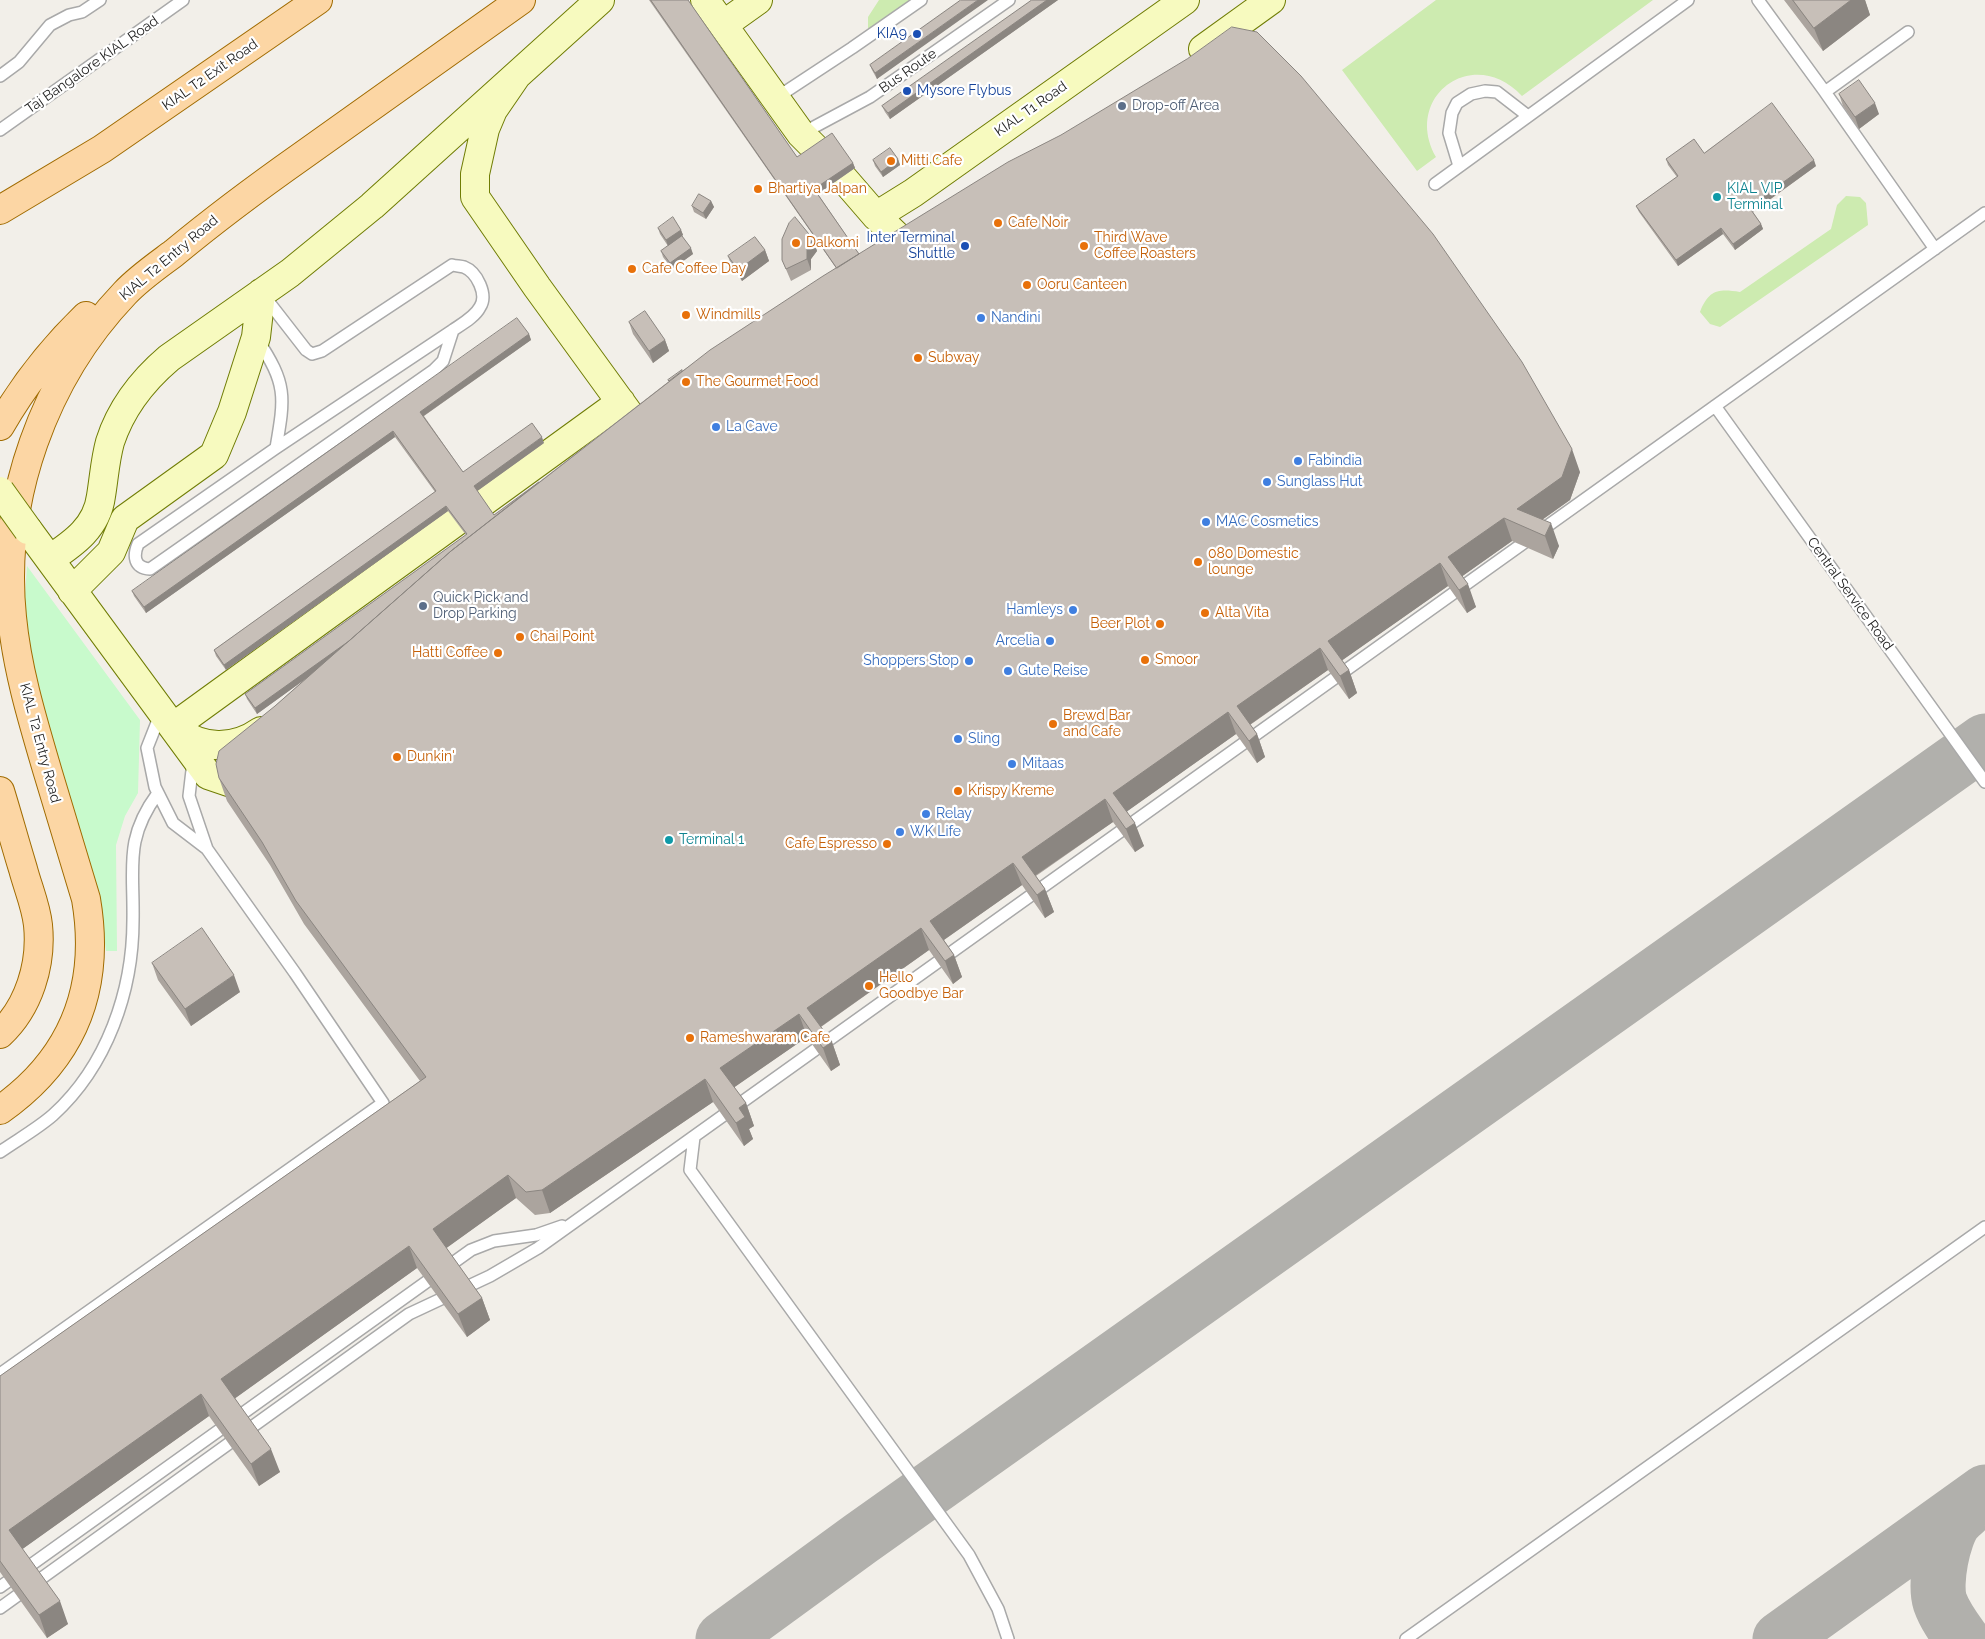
<!DOCTYPE html>
<html>
<head>
<meta charset="utf-8">
<style>
  body { margin:0 }
  canvas { display:block; background:#f2efe9 }
</style>
</head>
<body>
<canvas width="1985" height="1639"></canvas>
<script>
const context = document.querySelector('canvas').getContext('2d');
context.lineJoin = 'round';
function paint(path, color) { context.fillStyle = color; context.fill(path, 'evenodd'); }
function stroke(path, color, width, dash) { context.strokeStyle = color; context.lineWidth = width; context.lineCap = dash ? 'butt' : 'round'; context.setLineDash(dash || []); context.stroke(path); }
function write(font, color, halo, rows, align = 'center') {
  context.font = font + ' Raleway,sans-serif'; context.lineWidth = 4.5; context.setLineDash([]); context.textBaseline = 'middle'; context.strokeStyle = halo; context.fillStyle = color; for (const [text, x, y, turn = 0] of rows) {
    context.save(); context.translate(x, y); context.rotate((+turn || 0) * Math.PI / 180); context.textAlign = isNaN(turn) ? turn : align; if (halo) context.strokeText(text, 0, 0); context.fillText(text, 0, 0); context.restore();
  }
}
paint(new Path2D(`
  M 879,0 L 912,0 L 868,31 L 868,17 Z
  M 1436,0 L 1653,0 L 1522,96 C 1474,44 1402,96 1436,157 L 1417,171 L 1342,70 Z
  M 1846,196 L 1860,197 L 1866,203 L 1868,225 L 1720,327 L 1710,324 L 1700,312 C 1709,289 1719,289 1740,292 L 1831,229 L 1837,205 Z`), '#cdebb0');
paint(new Path2D(`
  M 27,566 L 140,720 L 138,793 L 125,816 L 116,845 L 117,951 L 106,951 L 99,894 L 35,698 L 24,610 Z`), '#c8facc');
stroke(new Path2D(`
  M 723,1639 L 860,1539 L 1985,741
  M 1780,1639 L 1985,1492
  M 1962,1639 C 1954,1628 1945,1616 1940,1602 C 1934,1583 1943,1537 1955,1521 C 1959,1516 1965,1512 1969,1507`), '#b1b0ac', 55);
const service = new Path2D(`
  M 1758,0 L 1825,92 L 1908,32
  M 0,76 L 19,62 L 50,25 L 69,15 L 82,12 L 100,0
  M 1825,92 L 1935,249
  M 776,98 L 852,48 L 921,0
  M 0,130 L 183,0
  M 801,134 L 870,97 L 1009,0
  M 1459,166 L 1449,133 L 1452,113 L 1457,103 L 1471,94 L 1485,91 L 1497,92 L 1528,116
  M 1435,184 L 1688,0
  M 264,296 L 306,350 L 312,354 L 322,351 L 452,265 C 456,266 461,266 464,267 C 477,272 488,295 480,307 C 475,317 462,324 453,330 L 276,448 L 138,544 C 133,556 134,568 150,569 L 434,370 L 443,361 L 453,330
  M 257,339 C 287,384 285,396 276,448
  M 1715,406 L 1985,782
  M 160,715 L 147,748 L 155,787 L 173,823 L 207,849
  M 694,1137 L 690,1170 L 969,1555 L 998,1609 L 1008,1639
  M 0,1152 C 17,1140 37,1129 53,1115 C 107,1066 133,991 133,920 C 134,867 124,839 158,793
  M 0,1374 L 383,1103 L 295,973 L 207,849 L 189,796 L 193,762
  M 0,1587 L 471,1250 L 494,1241 L 536,1235 L 562,1226
  M 0,1608 L 409,1314 L 490,1276 L 538,1248 L 1985,213
  M 1406,1639 L 1985,1227`);
const secondary = new Path2D(`
  M 705,0 L 723,25 L 758,0
  M 723,25 L 801,134 L 831,164 L 876,216 L 899,238 L 914,243 L 927,238
  M 1203,49 L 1271,0
  M 517,75 L 493,110 L 485,129 L 475,174 L 475,197 L 537,287 L 651,444
  M 876,216 L 913,193 L 1185,0
  M 28,530 L 208,775 L 255,791
  M 50,559 C 74,543 97,527 101,496 C 104,478 105,460 110,442 C 121,408 142,381 169,358 L 290,273 L 372,206 L 600,0
  M 72,591 L 111,552 L 125,519 L 214,455 L 232,412 L 256,337 L 261,293
  M 173,727 L 621,402
  M 176,729 C 202,750 234,750 261,731`);
const primary = new Path2D(`
  M 0,210 L 102,149 L 318,0
  M 0,426 C 23,386 53,348 86,316
  M 0,791 C 8,817 15,843 23,869 C 28,888 36,906 38,925 C 42,964 29,1007 0,1034
  M 0,1110 C 74,1058 101,987 86,899 C 73,857 61,815 48,773 C 33,722 17,670 12,617 C 0,499 44,378 125,293 C 139,278 158,265 174,253 C 215,219 258,187 302,156 C 375,104 448,52 521,0`);
stroke(service, '#a9a9a9', 14);
stroke(secondary, '#707d05', 30);
stroke(primary, '#a06b00', 30);
stroke(service, '#fff', 11);
stroke(secondary, '#f7fabf', 28);
stroke(primary, '#fcd6a4', 28);
const secondaryBridge = new Path2D(`
  M 0,491 L 28,530`);
stroke(secondaryBridge, '#707d05', 30, []);
stroke(secondaryBridge, '#f7fabf', 28);
paint(new Path2D(`
  M 649,0 L 688,0 L 797,157 L 853,163 L 855,168 L 818,194 L 859,254 L 1580,472 L 1570,500 L 1542,520 L 1559,546 L 1553,559 L 1512,541 L 1462,576 L 1476,607 L 1467,613 L 1448,586 L 1342,660 L 1349,670 L 1357,693 L 1349,699 L 1328,670 L 1250,725 L 1257,734 L 1265,757 L 1257,763 L 1236,734 L 1127,811 L 1144,846 L 1135,852 L 1113,822 L 1036,876 L 1045,889 L 1054,912 L 1045,918 L 1022,885 L 944,940 L 954,955 L 962,977 L 953,984 L 929,950 L 821,1027 L 832,1042 L 840,1065 L 831,1071 L 807,1037 L 734,1087 L 746,1103 L 754,1126 L 749,1129 L 753,1139 L 744,1146 L 713,1102 L 550,1213 L 535,1215 L 516,1198 L 446,1248 L 482,1298 L 490,1320 L 467,1337 L 417,1268 L 235,1398 L 280,1472 L 259,1486 L 209,1416 L 22,1549 L 68,1624 L 47,1638 L 0,1572 L 0,1376 L 420,1081 L 304,924 L 270,865 L 227,801 L 219,778 L 275,706 L 305,679 L 257,714 L 247,699 L 245,694 L 466,535 L 448,511 L 226,670 L 216,656 L 214,650 L 435,492 L 395,437 L 146,613 L 134,596 L 132,591 L 529,334 L 531,340 L 424,416 L 463,472 L 544,443 L 477,491 L 494,515 L 539,482 L 682,371 L 836,268 Z
  M 961,0 L 877,79 L 872,70 L 870,65 Z
  M 1032,0 L 1058,0 L 890,119 L 885,112 L 882,106 Z
  M 1784,0 L 1865,0 L 1870,15 L 1823,51 Z
  M 1839,94 L 1879,114 L 1859,129 L 1843,106 Z
  M 1704,153 L 1816,166 L 1753,212 L 1761,224 L 1763,229 L 1735,250 L 1723,234 L 1678,266 L 1639,212 L 1636,206 L 1677,177 L 1668,165 L 1666,159 Z
  M 898,159 L 900,165 L 883,177 L 875,166 L 873,160 Z
  M 711,201 L 714,207 L 706,219 L 694,212 L 692,206 Z
  M 658,228 L 681,230 L 683,235 L 682,236 L 693,254 L 672,269 L 663,257 L 661,251 L 668,246 L 660,234 Z
  M 813,239 L 817,251 L 811,259 L 811,270 L 791,281 L 782,260 Z
  M 765,250 L 769,261 L 742,281 L 732,268 L 728,256 Z
  M 629,322 L 665,340 L 669,351 L 653,363 L 633,334 Z
  M 152,963 L 240,992 L 191,1026 L 158,980 Z`), '#aba49e');
paint(new Path2D(`
  M 978,0 L 988,0 L 877,79 L 875,73 Z
  M 1047,0 L 1058,0 L 890,119 L 888,113 Z
  M 1851,0 L 1865,0 L 1870,15 L 1823,51 L 1814,28 Z
  M 1875,103 L 1879,114 L 1859,129 L 1855,117 Z
  M 898,159 L 900,165 L 883,177 L 881,172 Z
  M 1814,160 L 1816,166 L 1751,213 L 1749,207 Z
  M 853,163 L 855,168 L 816,195 L 814,189 Z
  M 711,201 L 714,207 L 706,219 L 703,213 Z
  M 1761,224 L 1763,229 L 1735,250 L 1733,244 Z
  M 1721,228 L 1723,234 L 1678,266 L 1676,260 Z
  M 681,230 L 683,235 L 668,246 L 666,240 Z
  M 813,239 L 817,251 L 811,259 L 811,270 L 807,259 L 807,248 Z
  M 691,248 L 693,254 L 672,269 L 670,263 Z
  M 765,250 L 769,261 L 742,281 L 738,270 Z
  M 529,334 L 531,340 L 422,417 L 420,412 Z
  M 665,340 L 669,351 L 653,363 L 649,351 Z
  M 393,431 L 395,437 L 146,613 L 144,607 Z
  M 542,437 L 544,443 L 476,492 L 474,486 Z
  M 1572,449 L 1580,472 L 1570,500 L 1529,529 L 1517,509 Z
  M 446,506 L 448,511 L 226,670 L 224,665 Z
  M 1504,518 L 1512,541 L 1457,580 L 1448,557 Z
  M 1551,523 L 1559,546 L 1553,559 L 1545,536 Z
  M 477,549 L 479,554 L 257,714 L 255,708 Z
  M 1440,563 L 1448,586 L 1337,664 L 1328,641 Z
  M 1468,584 L 1476,607 L 1467,613 L 1459,590 Z
  M 1320,648 L 1328,670 L 1245,728 L 1237,706 Z
  M 1349,670 L 1357,693 L 1349,699 L 1340,676 Z
  M 1228,712 L 1236,734 L 1122,815 L 1113,793 Z
  M 1257,734 L 1265,757 L 1257,763 L 1249,741 Z
  M 1105,799 L 1113,822 L 1030,879 L 1022,857 Z
  M 1135,823 L 1144,846 L 1135,852 L 1126,829 Z
  M 1013,863 L 1022,885 L 938,944 L 930,921 Z
  M 1045,889 L 1054,912 L 1045,918 L 1037,895 Z
  M 921,928 L 929,950 L 816,1030 L 807,1008 Z
  M 954,955 L 962,977 L 953,984 L 945,961 Z
  M 234,975 L 240,992 L 191,1026 L 185,1009 Z
  M 799,1014 L 807,1037 L 729,1091 L 720,1068 Z
  M 832,1042 L 840,1065 L 831,1071 L 823,1048 Z
  M 705,1079 L 713,1102 L 550,1213 L 542,1190 Z
  M 746,1103 L 754,1126 L 749,1129 L 753,1139 L 744,1146 L 736,1123 L 739,1108 Z
  M 508,1175 L 516,1198 L 441,1252 L 433,1229 Z
  M 409,1246 L 417,1268 L 230,1402 L 221,1379 Z
  M 482,1298 L 490,1320 L 467,1337 L 458,1314 Z
  M 201,1394 L 209,1416 L 17,1553 L 9,1530 Z
  M 271,1449 L 280,1472 L 259,1486 L 251,1464 Z
  M 60,1601 L 68,1624 L 47,1638 L 39,1615 Z`), '#8b8681');
const building = new Path2D(`
  M 651,0 L 688,0 L 797,157 L 832,133 L 853,163 L 814,189 L 859,254 L 837,268 Z
  M 961,0 L 978,0 L 875,73 L 870,65 Z
  M 1032,0 L 1047,0 L 888,113 L 882,106 Z
  M 1793,0 L 1851,0 L 1814,28 Z
  M 1232,27 L 1257,32 L 1301,76 L 1433,234 L 1522,362 L 1572,449 L 1562,477 L 1517,509 L 1551,523 L 1545,536 L 1504,518 L 1448,557 L 1468,584 L 1459,590 L 1440,563 L 1328,641 L 1349,670 L 1340,676 L 1320,648 L 1237,706 L 1257,734 L 1249,741 L 1228,712 L 1113,793 L 1135,823 L 1126,829 L 1105,799 L 1022,857 L 1045,889 L 1037,895 L 1013,863 L 930,921 L 954,955 L 945,961 L 921,928 L 807,1008 L 832,1042 L 823,1048 L 799,1014 L 720,1068 L 746,1103 L 739,1108 L 745,1117 L 736,1123 L 705,1079 L 542,1190 L 526,1192 L 508,1175 L 433,1229 L 482,1298 L 458,1314 L 409,1246 L 221,1379 L 271,1449 L 251,1464 L 201,1394 L 9,1530 L 60,1601 L 39,1615 L 0,1561 L 0,1376 L 426,1077 L 296,901 L 262,842 L 219,778 L 216,764 L 219,751 L 275,706 L 451,551 L 710,350 L 823,276 L 1008,162 L 1061,135 L 1187,59 Z
  M 1859,80 L 1875,103 L 1855,117 L 1839,94 Z
  M 1772,103 L 1814,160 L 1749,207 L 1761,224 L 1733,244 L 1721,228 L 1676,260 L 1636,206 L 1678,176 L 1666,159 L 1694,139 L 1704,153 Z
  M 890,148 L 898,159 L 881,172 L 873,160 Z
  M 699,194 L 711,201 L 703,213 L 692,206 Z
  M 673,217 L 681,230 L 666,240 L 658,228 Z
  M 795,217 L 813,239 L 807,248 L 807,259 L 786,269 L 782,260 L 782,239 L 789,223 Z
  M 682,236 L 691,248 L 670,263 L 661,251 Z
  M 755,237 L 765,250 L 738,270 L 728,256 Z
  M 645,311 L 665,340 L 649,351 L 629,322 Z
  M 517,318 L 529,334 L 420,412 L 463,472 L 532,423 L 542,437 L 474,486 L 494,515 L 539,482 L 451,551 L 349,641 L 255,708 L 245,694 L 467,534 L 446,506 L 224,665 L 214,650 L 436,491 L 393,431 L 144,607 L 132,591 Z
  M 682,370 L 682,371 L 669,381 L 668,380 Z
  M 202,928 L 234,975 L 185,1009 L 152,963 Z`);
paint(building, '#c7bfb8');
stroke(building, '#8b8681', 1);
for (const [x, y, r, color] of [
  [917,34,5,"#1a4fb4"],
  [907,91,5,"#1a4fb4"],
  [1122,106,5,"#5c6f8a"],
  [891,161,5,"#e8710a"],
  [758,189,5,"#e8710a"],
  [1717,197,5,"#0f9aa8"],
  [998,223,5,"#e8710a"],
  [796,243,5,"#e8710a"],
  [965,246,5,"#1a4fb4"],
  [1084,246,5,"#e8710a"],
  [632,269,5,"#e8710a"],
  [1027,285,5,"#e8710a"],
  [686,315,5,"#e8710a"],
  [981,318,5,"#3f7fe0"],
  [918,358,5,"#e8710a"],
  [686,382,5,"#e8710a"],
  [716,427,5,"#3f7fe0"],
  [1298,461,5,"#3f7fe0"],
  [1267,482,5,"#3f7fe0"],
  [1206,522,5,"#3f7fe0"],
  [1198,562,5,"#e8710a"],
  [423,606,5,"#5c6f8a"],
  [1073,610,5,"#3f7fe0"],
  [1205,613,5,"#e8710a"],
  [1160,624,5,"#e8710a"],
  [520,637,5,"#e8710a"],
  [1050,641,5,"#3f7fe0"],
  [498,653,5,"#e8710a"],
  [1145,660,5,"#e8710a"],
  [969,661,5,"#3f7fe0"],
  [1008,671,5,"#3f7fe0"],
  [1053,724,5,"#e8710a"],
  [958,739,5,"#3f7fe0"],
  [397,757,5,"#e8710a"],
  [1012,764,5,"#3f7fe0"],
  [958,791,5,"#e8710a"],
  [926,814,5,"#3f7fe0"],
  [900,832,5,"#3f7fe0"],
  [669,840,5,"#0f9aa8"],
  [887,844,5,"#e8710a"],
  [869,986,5,"#e8710a"],
  [690,1038,5,"#e8710a"]
]) { const dot = new Path2D(); dot.arc(x, y, r, 0, 2 * Math.PI); context.fillStyle = color; context.fill(dot); stroke(dot, '#fff', 2); }
write('14px', '#164399', '#fff', [
  ["KIA9",907,34],
  ["Mysore Flybus",917,91,"left"],
  ["Inter Terminal",955,238],
  ["Shuttle",955,254]
], 'right');
write('14px', '#222', '#fff', [
  ["Taj Bangalore KIAL Road",92,65,-35],
  ["Bus Route",908,71,-35],
  ["KIAL T2 Exit Road",210,75,-35],
  ["KIAL T1 Road",1031,109,-35],
  ["KIAL T2 Entry Road",169,258,-40],
  ["Central Service Road",1850,594,54],
  ["KIAL T2 Entry Road",40,743,75]
]);
write('14px', '#4e5e75', '#fff', [
  ["Drop-off Area",1132,106],
  ["Quick Pick and",433,598],
  ["Drop Parking",433,614]
], 'left');
write('14px', '#c56008', '#fff', [
  ["Mitti Cafe",901,161],
  ["Bhartiya Jalpan",768,189],
  ["Cafe Noir",1008,223],
  ["Third Wave",1094,238],
  ["Coffee Roasters",1094,254],
  ["Dalkomi",806,243],
  ["Cafe Coffee Day",642,269],
  ["Ooru Canteen",1037,285],
  ["Windmills",696,315],
  ["Subway",928,358],
  ["The Gourmet Food",696,382],
  ["080 Domestic",1208,554],
  ["lounge",1208,570],
  ["Alta Vita",1215,613],
  ["Beer Plot",1150,624,"right"],
  ["Chai Point",530,637],
  ["Hatti Coffee",488,653,"right"],
  ["Smoor",1155,660],
  ["Brewd Bar",1063,716],
  ["and Cafe",1063,732],
  ["Dunkin'",407,757],
  ["Krispy Kreme",968,791],
  ["Cafe Espresso",877,844,"right"],
  ["Hello",879,978],
  ["Goodbye Bar",879,994],
  ["Rameshwaram Cafe",700,1038]
], 'left');
write('14px', '#0d838f', '#fff', [
  ["KIAL VIP",1727,189],
  ["Terminal",1727,205],
  ["Terminal 1",679,840]
], 'left');
write('14px', '#366cbe', '#fff', [
  ["Nandini",991,318],
  ["La Cave",726,427],
  ["Fabindia",1308,461],
  ["Sunglass Hut",1277,482],
  ["MAC Cosmetics",1216,522],
  ["Hamleys",1063,610,"right"],
  ["Arcelia",1040,641,"right"],
  ["Shoppers Stop",959,661,"right"],
  ["Gute Reise",1018,671],
  ["Sling",968,739],
  ["Mitaas",1022,764],
  ["Relay",936,814],
  ["WK Life",910,832]
], 'left');
</script>
</body>
</html>
